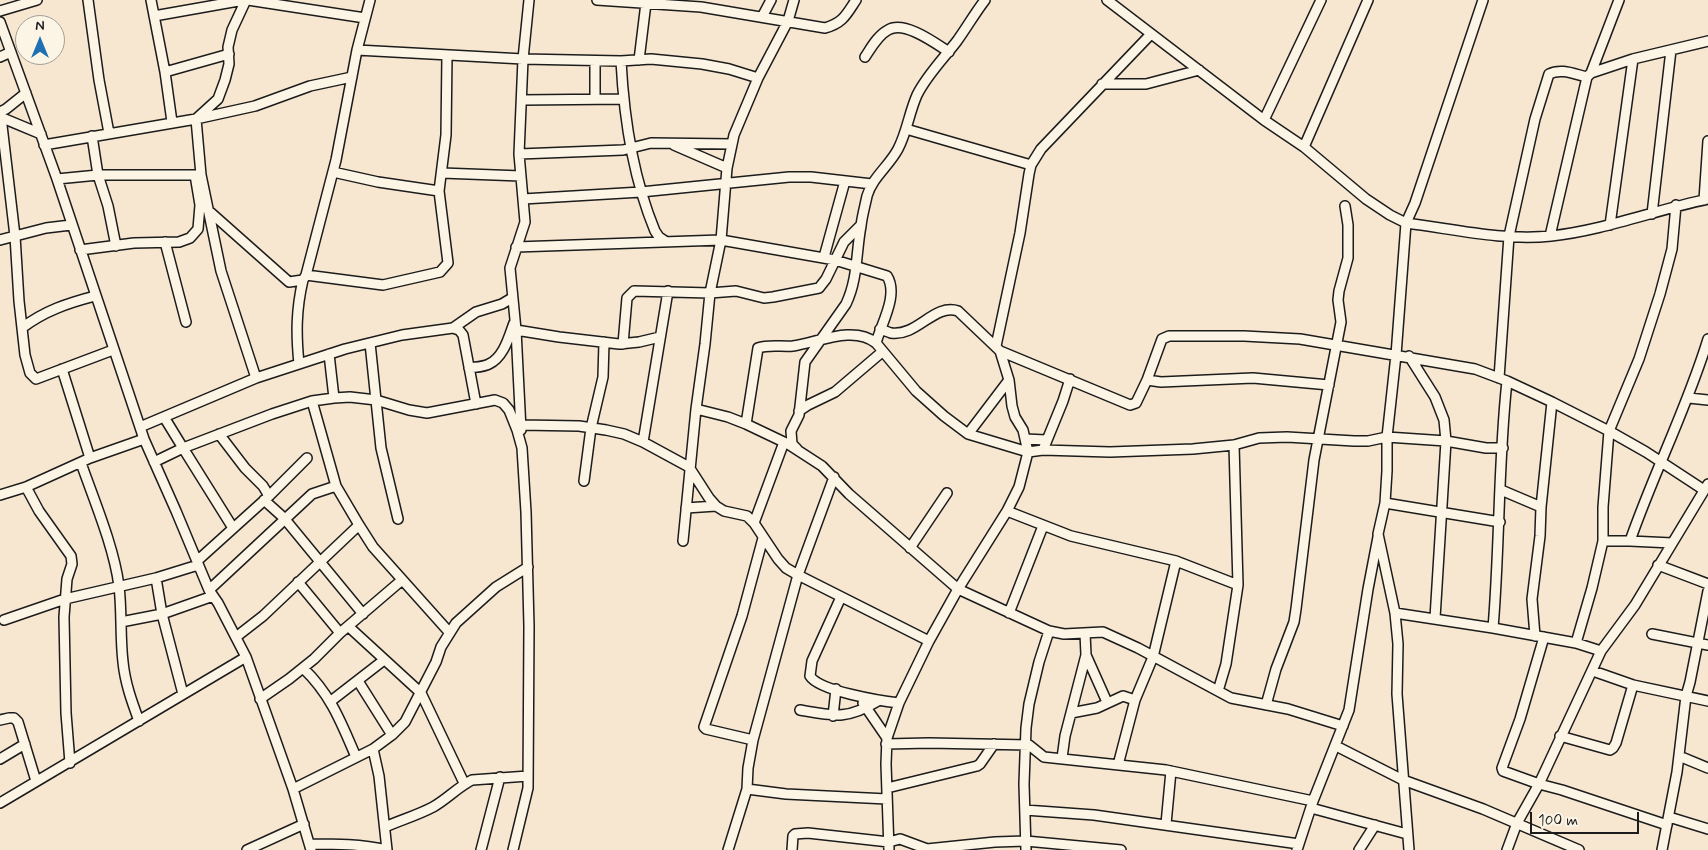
<!DOCTYPE html>
<html>
<head>
<meta charset="utf-8">
<style>
  body { margin:0 }
  #map { position:relative; width:1708px; height:850px; overflow:hidden; background:#f8e7d0; font-family:Mynerve,sans-serif }
  canvas { display:block }
  .north { position:absolute; left:15px; top:15px; width:50px; height:50px; box-sizing:border-box; background:#fcf5e5; border:1px solid #a29e95; border-radius:50%; rotate:0deg; font-size:14px; font-weight:700; line-height:20px; text-align:center; color:#1c1c1c }
  .north::after { content:''; display:block; margin:auto; width:18px; height:22px; background:#1f6fb2; clip-path:polygon(50% 0,100% 100%,50% 72%,0 100%) }
  .scale { position:absolute; left:1530px; top:812px; width:109px; height:22px; box-sizing:border-box; border:2px solid #1c1c1c; border-top:0; padding-left:6px; font-size:15px; line-height:18px; white-space:nowrap; color:#1c1c1c; -webkit-text-stroke:4px #fcf5e5; paint-order:stroke }
</style>
</head>
<body>
<div id="map">
<canvas width="1708" height="850"></canvas>
<div class="north">N</div>
<div class="scale">100 m</div>
</div>
<script>
const context = document.querySelector('canvas').getContext('2d');
context.lineJoin = 'round';
function stroke(path, color, width, dash) { context.strokeStyle = color; context.lineWidth = width; context.lineCap = dash ? 'butt' : 'round'; context.setLineDash(dash || []); context.stroke(path); }
const minor = new Path2D(`
  M 88,0 L 99,80 L 109,133
  M 151,0 L 165,72 L 172,122
  M 246,0 L 232,30 L 228,47 L 229,64 L 225,80 L 218,99 L 196,119 L 201,175 L 221,271 L 256,378
  M 248,0 L 365,18
  M 597,0 L 701,7 L 825,28 C 843,23 846,15 856,0
  M 1107,0 L 1264,120 L 1304,147 L 1366,199 L 1390,215 L 1406,223 L 1396,355 L 1387,437 L 1387,471 L 1385,503 L 1378,534 L 1395,613 L 1398,644 L 1397,694 L 1409,850
  M 1483,0 L 1415,203 L 1406,223 C 1454,229 1503,241 1551,236 C 1605,230 1655,210 1708,199
  M 0,11 L 37,0
  M 154,16 L 244,0
  M 762,17 L 771,0
  M 0,22 L 57,179 L 144,439 L 176,511 L 209,590 L 218,603 L 246,657 L 293,789 L 311,850
  M 357,50 L 523,59 L 621,61 L 651,59 L 702,64 L 729,69 L 758,78
  M 0,57 L 11,52
  M 865,57 C 871,48 878,35 888,30 C 904,20 935,43 949,52
  M 639,60 L 646,3
  M 595,61 L 595,99
  M 621,61 C 624,119 633,178 655,231 L 659,237 L 665,241
  M 165,72 L 229,54
  M 1591,73 L 1633,59 L 1708,41
  M 1102,84 L 1146,84 L 1199,70
  M 522,100 L 623,99
  M 0,112 L 6,109 L 26,93
  M 0,117 L 41,134
  M 1,117 L 15,236 L 19,301 L 25,355 L 30,373 L 36,379 L 113,350
  M 1264,120 L 1321,0
  M 906,129 L 1031,165
  M 92,136 L 98,175 L 108,206 L 116,246
  M 44,145 L 196,119 L 255,106 L 310,86 L 352,77
  M 674,145 L 727,168
  M 1304,147 L 1368,0
  M 519,154 L 623,150 L 651,143 L 732,144
  M 333,172 L 378,182 L 439,191
  M 442,173 L 521,176
  M 57,179 L 98,175 L 199,175
  M 523,199 L 641,192 L 789,177 L 811,177 L 872,184
  M 1704,200 L 1708,141
  M 209,211 L 289,282 L 303,280 L 306,275 L 336,160 L 357,50 L 370,0
  M 1652,214 L 1671,50
  M 1610,225 L 1633,59
  M 1550,236 L 1587,77 L 1591,73 L 1619,0
  M 0,240 L 46,228 L 71,225
  M 165,242 L 186,322
  M 516,247 L 721,240 L 835,260 L 887,276 C 899,295 881,324 876,343 L 916,391 L 944,416 L 968,434 L 1028,452 L 1043,450 L 1110,452 L 1193,449 L 1234,445 L 1259,438 L 1287,437 L 1354,441 L 1368,441 L 1387,437 L 1446,441 L 1486,448 L 1503,448
  M 80,250 L 134,243 L 179,242 L 190,238 L 198,229 L 200,205 L 195,175
  M 824,257 L 845,181
  M 306,275 L 383,285 L 440,272 L 448,263 L 439,191 L 446,135 L 447,55
  M 22,328 C 44,311 68,303 95,296
  M 453,328 L 459,330 L 463,335 L 476,404
  M 880,329 C 883,330 888,332 891,333 C 917,337 934,303 958,311 L 1000,351 L 1009,380 L 1012,406 L 1015,417 L 1023,430 L 1028,452 L 1019,487 L 1007,511 L 958,589 L 929,641 L 899,703 L 887,738 L 886,764 L 889,850
  M 516,330 L 559,337 L 619,344 L 639,342 L 660,337
  M 370,343 L 381,448 L 398,519
  M 623,344 L 627,298 L 634,291 L 710,293 L 736,291 L 764,298 L 773,297 L 819,288 L 826,279 L 844,242 L 860,226
  M 996,346 L 1020,233 L 1029,174 L 1031,165 L 1041,149 L 1151,34
  M 1000,351 L 1130,405 L 1136,403 L 1147,380 L 1161,382 L 1253,378 L 1329,385
  M 329,354 L 334,398
  M 1409,356 L 1435,397 L 1444,420 L 1446,441 L 1435,618
  M 299,364 C 296,334 296,310 303,280
  M 469,368 C 475,367 484,367 489,364 C 504,357 509,336 514,323
  M 62,369 L 90,458
  M 1499,378 L 1509,236 L 1535,119 L 1549,74 C 1561,68 1574,74 1587,77
  M 1147,380 L 1162,339 L 1169,336 L 1244,336 L 1300,339 L 1475,369 L 1507,381 L 1552,402 L 1609,431 L 1646,452 L 1704,490
  M 1689,398 L 1708,400
  M 312,401 L 336,486 L 359,525 L 373,547 L 449,632
  M 696,409 L 728,417 L 746,424 L 788,444 L 822,466 L 849,494 L 958,589 L 1049,631 L 1064,634 L 1103,632 L 1138,648 L 1231,698 L 1288,709 L 1343,726
  M 799,411 L 808,405 L 835,392 L 882,352
  M 164,417 L 183,448 L 272,414 L 312,401 L 334,398 L 350,397 L 376,400 L 409,410 L 427,413 L 495,400 L 503,403 L 509,410 L 517,430 L 522,448 L 526,512 L 529,626 L 528,788 L 513,850
  M 746,424 L 758,348 C 769,344 782,347 793,346 C 819,342 854,325 876,343
  M 521,425 L 579,426 L 606,430 L 624,434 L 643,442 L 689,467 L 709,498 L 716,506 L 724,511 L 747,516 L 754,523 L 778,559 L 786,568 L 798,575 L 929,641
  M 140,427 L 256,378 L 345,349 L 402,335 L 453,328 L 476,312 L 502,304 L 512,298
  M 521,430 L 516,330 L 510,268 L 525,222 L 519,154 L 523,59 L 529,0
  M 219,434 L 245,468 L 263,486 L 269,496
  M 968,434 L 1009,380
  M 1025,439 L 1046,440
  M 643,442 L 668,291
  M 797,449 L 792,444 L 791,431 L 799,415 L 805,362 L 846,304 C 858,279 856,252 861,226 C 862,216 865,206 867,196 C 872,178 889,166 898,149 C 907,132 909,113 917,95 C 927,75 944,58 957,41 C 967,27 975,13 985,0
  M 1043,450 L 1063,401 L 1070,379
  M 154,462 L 183,448 L 233,528
  M 81,463 C 94,500 114,547 119,586 C 122,611 120,637 123,662 C 125,683 132,702 139,721
  M 584,481 L 591,428 L 603,377 L 604,342
  M 26,487 L 39,511 L 71,556 L 72,564 L 67,579 L 64,617 L 66,713 L 70,763
  M 1501,490 L 1541,507
  M 0,495 L 26,487 L 90,458 L 144,439
  M 264,500 L 284,518 L 363,614
  M 1385,503 L 1500,522
  M 686,508 L 716,506
  M 1007,511 L 1071,536 L 1176,561 L 1238,585
  M 754,523 L 784,442
  M 683,541 L 696,409 L 705,344 L 710,293 L 721,240 L 727,168 L 734,135 L 758,78 L 788,21 L 794,0
  M 1603,541 L 1630,541 L 1672,543
  M 1630,541 C 1654,472 1687,408 1708,339
  M 910,548 L 947,493
  M 197,561 L 269,496 L 307,458
  M 1658,565 L 1708,584
  M 156,578 L 162,614 L 183,694
  M 298,582 L 340,633
  M 209,590 L 312,494 L 336,486
  M 841,597 L 812,661 L 810,676 C 819,691 881,701 899,703
  M 1009,613 L 1043,526
  M 1395,613 L 1493,628 L 1576,643 L 1601,651 L 1635,605 L 1708,484
  M 4,620 L 65,599 L 156,578 L 198,565
  M 121,622 L 162,614 L 213,596
  M 349,627 L 421,693 L 464,783
  M 1493,628 C 1500,546 1498,463 1507,381
  M 1652,634 L 1708,645
  M 1535,636 L 1532,599 L 1540,536 L 1541,507 L 1552,402
  M 236,637 L 263,616 L 359,525
  M 1544,637 L 1520,719 L 1502,768 L 1503,771 L 1539,784 L 1562,790 L 1667,825
  M 1576,643 L 1592,588 L 1603,541 L 1603,507 L 1609,431 L 1639,359 L 1660,294 L 1672,249 L 1676,205
  M 1086,655 L 1107,702
  M 303,668 C 331,695 341,722 356,757
  M 1593,671 L 1633,685 L 1708,701
  M 358,681 L 392,735
  M 1218,691 L 1226,664 L 1238,585 L 1234,445
  M 260,699 L 289,679 L 314,659 L 340,633 L 402,580
  M 331,701 L 384,660
  M 863,703 L 887,738
  M 1266,705 L 1276,669 L 1294,622 L 1296,609 L 1314,460 L 1341,322 L 1338,300 L 1339,291 L 1348,258 L 1348,225 L 1345,206
  M 800,710 C 834,716 847,720 878,701
  M 1071,713 L 1097,708 L 1123,696 L 1135,700
  M 833,716 L 836,689
  M 0,720 L 9,718 L 14,718 L 18,722 L 36,781
  M 1560,736 L 1610,750 L 1613,748 L 1616,743 L 1633,685
  M 753,740 L 706,729 L 704,727 L 742,616 L 763,538
  M 886,744 L 929,743 L 1029,745 L 1044,757 L 1166,770 L 1313,801
  M 1336,746 L 1403,780 L 1483,809 L 1579,850
  M 373,749 L 379,776 L 387,850
  M 1679,756 L 1708,768
  M 1062,758 L 1065,736 L 1086,655 L 1085,633
  M 0,759 L 25,744
  M 1118,765 L 1135,700 L 1153,657 L 1176,561
  M 887,788 L 977,766 L 980,764 L 994,744
  M 293,789 L 373,749 L 392,735 L 405,722 L 436,662 L 441,647 L 456,623 L 496,587 L 528,567
  M 747,789 L 786,794 L 887,799
  M 0,803 L 246,657
  M 1311,808 L 1407,834
  M 1025,810 L 1094,815 L 1299,844
  M 1669,817 L 1708,829
  M 1166,824 L 1171,771
  M 385,827 C 401,820 418,815 433,807 C 447,799 458,787 472,780 L 528,776
  M 310,844 C 336,844 361,844 387,850
  M 247,850 L 304,824
  M 481,850 L 500,777
  M 728,850 L 747,789 L 748,768 L 753,740 L 798,575 L 834,477
  M 792,850 L 793,836 L 795,834 L 808,833 L 889,842 L 900,839 L 927,849 L 995,842 L 1026,841 L 1121,850
  M 1026,850 L 1024,784 L 1026,728 L 1029,704 L 1039,662 L 1049,631
  M 1297,850 L 1313,801 L 1349,710 L 1368,589 L 1378,537
  M 1359,850 L 1375,825
  M 1507,850 L 1517,823 L 1539,784 L 1601,651
  M 1662,850 L 1677,772 L 1686,696 L 1690,682 L 1708,591`);
stroke(minor, '#1c1c1c', 12);
stroke(minor, '#fcf5e5', 9);
</script>
</body>
</html>
